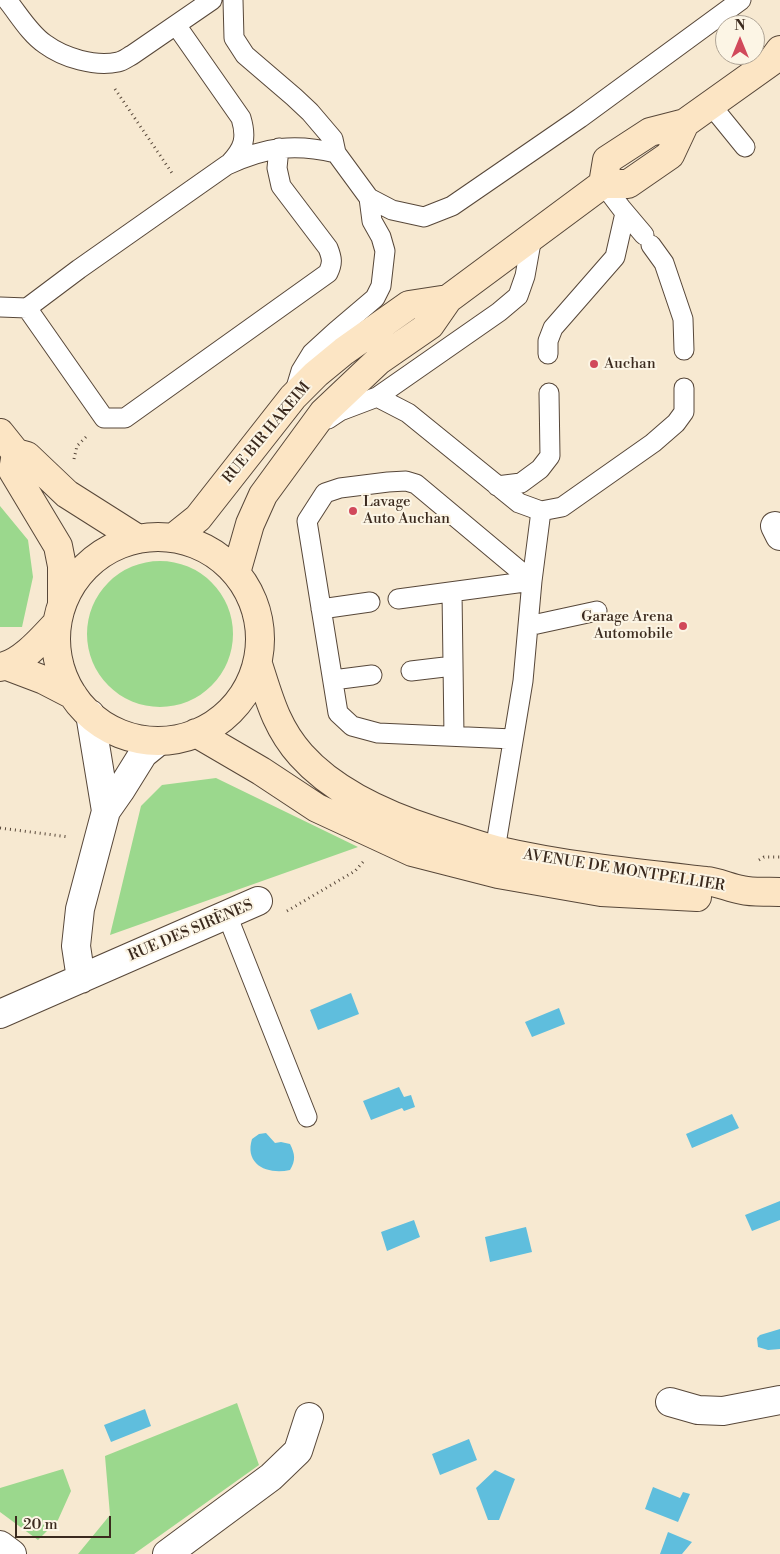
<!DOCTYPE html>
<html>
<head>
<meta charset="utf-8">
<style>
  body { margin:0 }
  #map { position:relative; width:780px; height:1554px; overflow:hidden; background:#f7e9d1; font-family:"Libre Bodoni",serif }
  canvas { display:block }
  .north { position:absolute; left:715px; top:15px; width:50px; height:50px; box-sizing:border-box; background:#fcf5e5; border:1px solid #afa495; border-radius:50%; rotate:0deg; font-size:14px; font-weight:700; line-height:20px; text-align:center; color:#3b2a1e }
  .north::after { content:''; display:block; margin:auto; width:18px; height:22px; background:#d1495b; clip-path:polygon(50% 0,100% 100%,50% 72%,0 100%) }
  .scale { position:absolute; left:15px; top:1516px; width:96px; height:22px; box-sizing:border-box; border:2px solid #3b2a1e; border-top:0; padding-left:6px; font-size:15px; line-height:18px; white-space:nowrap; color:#3b2a1e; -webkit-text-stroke:4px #fcf5e5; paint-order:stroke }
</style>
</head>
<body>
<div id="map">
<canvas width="780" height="1554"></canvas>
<div class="north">N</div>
<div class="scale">20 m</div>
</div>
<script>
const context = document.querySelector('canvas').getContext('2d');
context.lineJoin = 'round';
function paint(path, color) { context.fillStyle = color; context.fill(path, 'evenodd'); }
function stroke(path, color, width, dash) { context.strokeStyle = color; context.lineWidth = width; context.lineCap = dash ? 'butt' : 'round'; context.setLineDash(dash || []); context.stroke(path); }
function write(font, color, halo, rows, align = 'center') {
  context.font = font + ' "Libre Bodoni",serif'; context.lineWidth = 4; context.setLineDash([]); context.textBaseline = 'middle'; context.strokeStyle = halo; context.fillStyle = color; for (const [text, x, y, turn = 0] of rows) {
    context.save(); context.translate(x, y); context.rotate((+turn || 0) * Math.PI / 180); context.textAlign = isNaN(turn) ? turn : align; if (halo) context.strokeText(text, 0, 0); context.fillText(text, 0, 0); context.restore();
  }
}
paint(new Path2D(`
  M 0,506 L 28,540 L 33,577 L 22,627 L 0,627 Z
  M87 634a73 73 0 1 1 146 0a73 73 0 1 1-146 0Z
  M 216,778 L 358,847 L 110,935 L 141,806 L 162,785 Z
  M 237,1403 L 259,1465 L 134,1554 L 78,1554 L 110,1515 L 105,1456 Z
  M 63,1469 L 71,1491 L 58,1520 L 38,1540 L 0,1512 L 0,1488 Z`), '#9bd88d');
paint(new Path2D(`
  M 351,993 L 359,1014 L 318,1030 L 310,1010 Z
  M 559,1008 L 565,1024 L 532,1037 L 525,1022 Z
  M 399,1087 L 404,1097 L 411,1095 L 415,1107 L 404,1111 L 402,1108 L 371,1120 L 363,1101 Z
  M 732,1114 L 739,1128 L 692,1148 L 686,1134 Z
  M 266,1133 L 275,1143 L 281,1142 L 290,1144 C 295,1154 296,1160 290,1170 C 268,1175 244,1165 252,1139 L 259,1134 Z
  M 780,1201 L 780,1220 L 752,1231 L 745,1215 Z
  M 414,1220 L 420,1237 L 387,1251 L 381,1232 Z
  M 526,1227 L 532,1252 L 490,1262 L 485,1237 Z
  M 780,1329 L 780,1349 L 768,1350 L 758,1347 L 757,1338 L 760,1335 Z
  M 145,1409 L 151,1426 L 111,1442 L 104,1425 Z
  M 469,1439 L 477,1460 L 440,1475 L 432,1454 Z
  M 495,1470 L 515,1479 L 499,1520 L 488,1520 L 476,1488 Z
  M 653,1487 L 680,1498 L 683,1492 L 690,1494 L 678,1522 L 645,1509 Z
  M 668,1532 L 692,1542 L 682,1554 L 660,1554 Z`), '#5fbedd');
const lane = new Path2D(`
  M 7,0 C 19,15 30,34 45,44 C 64,58 95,67 118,62 C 123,61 128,57 132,55 L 212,0
  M 233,0 L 234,38 L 245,55 L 294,97 L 310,112 L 333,139 L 336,153 L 369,198 L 372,221 L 381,237 L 385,251 L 381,286 L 375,298 L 335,332 L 312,353 L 301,371 L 295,391
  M 176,25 L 241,118 C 247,138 244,148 230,163
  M 710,104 L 745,147
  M 603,184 L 622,209 L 644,235
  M 369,198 L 392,210 L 424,217 L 452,206 L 580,118 L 741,0
  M 651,245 L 664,263 L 683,319 L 684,350
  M 0,307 L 27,308 L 104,418 L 125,418 L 328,273 C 333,263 332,258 328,248 L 281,186 L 277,168 L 279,148
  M 27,308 L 79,269 L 227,165 C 266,147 294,143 336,153
  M 548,354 L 548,341 L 553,328 L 615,257 L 625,213
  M 377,397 L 408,413 L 519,503 L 541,511 L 562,507 L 653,443 L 676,423 L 684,412 L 684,388
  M 328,419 L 340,411 L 377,397 L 499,312 L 518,296 L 525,276 L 532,237
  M 497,486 L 521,483 L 540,469 L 550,456 L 549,393
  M 452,592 L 454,736
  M 398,599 L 532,581
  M 321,609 L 370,602
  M 528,626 L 597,611
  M 411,671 L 453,666
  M 333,680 L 372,675
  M 513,739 L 378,733 L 352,726 L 338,713 L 307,521 L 325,493 L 340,488 L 388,482 L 406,481 L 416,484 L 532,581
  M 495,850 L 523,681 L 532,581 L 541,511
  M 227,915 L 307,1117`);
const street = new Path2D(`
  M 775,526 L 780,536
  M 90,714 L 106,811
  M 81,979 L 76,946 L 80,909 L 106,811 L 120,791 L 143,754 L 159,741
  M 0,1014 L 258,901
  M 670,1402 L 698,1410 L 723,1411 L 780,1400
  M 0,1545 L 12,1554
  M 167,1554 L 271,1477 L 298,1451 L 309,1417`);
const secondary = new Path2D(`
  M 603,184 L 607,160 L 650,132 L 685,123 L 772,61 L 780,50
  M 0,433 L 16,453 L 27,456 L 67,494 L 138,539
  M 16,453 L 13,471 L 58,546 L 62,566 L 62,604
  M56 639a102 102 0 1 1 204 0a102 102 0 1 1-204 0Z
  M 173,538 L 198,518 L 293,397 L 316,374 L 344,351 L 409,305 L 448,299
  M 236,573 L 250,524 L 263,495 L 323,413 L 378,361 L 430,325 L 448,299 L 603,184 L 628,184 L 670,155 L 685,123
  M 258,664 C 269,698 276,727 301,755 C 334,792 388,816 435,831 C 455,837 475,845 496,850 C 565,866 635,873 706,881 C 718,882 730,888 742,890 C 754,893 768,891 780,892
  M 7,666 L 44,680 L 73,695
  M 0,667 C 21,664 43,638 57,623
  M 196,733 L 261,771 L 317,808 L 412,852 L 498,874 L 601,892 L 697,897`);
stroke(lane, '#574739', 21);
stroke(street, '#574739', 30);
stroke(secondary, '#574739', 30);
stroke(new Path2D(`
  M 115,89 L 172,173
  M 74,459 L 77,446 L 86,437
  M 0,828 L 69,837
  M 759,860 L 764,857 L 780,857
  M 287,911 L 355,871 L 363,862`), '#574739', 3, [1, 4]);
stroke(lane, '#fff', 19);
stroke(street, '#fff', 28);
stroke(secondary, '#fce5c4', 28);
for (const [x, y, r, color] of [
  [594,364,5,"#d1495b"],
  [353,511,5,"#d1495b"],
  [683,626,5,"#d1495b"]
]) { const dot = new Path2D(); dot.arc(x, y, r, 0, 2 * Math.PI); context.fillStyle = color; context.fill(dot); stroke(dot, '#fcf5e5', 2); }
write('15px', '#3b2a1e', '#fcf5e5', [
  ["Auchan",604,364],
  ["Lavage",363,502],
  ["Auto Auchan",363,519],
  ["Garage Arena",673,617,"right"],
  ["Automobile",673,634,"right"]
], 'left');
write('15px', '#3b2a1e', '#fcf5e5', [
  ["RUE BIR HAKEIM",267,433,-50],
  ["AVENUE DE MONTPELLIER",624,871,9],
  ["RUE DES SIRÈNES",191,931,-23]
]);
</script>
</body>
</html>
